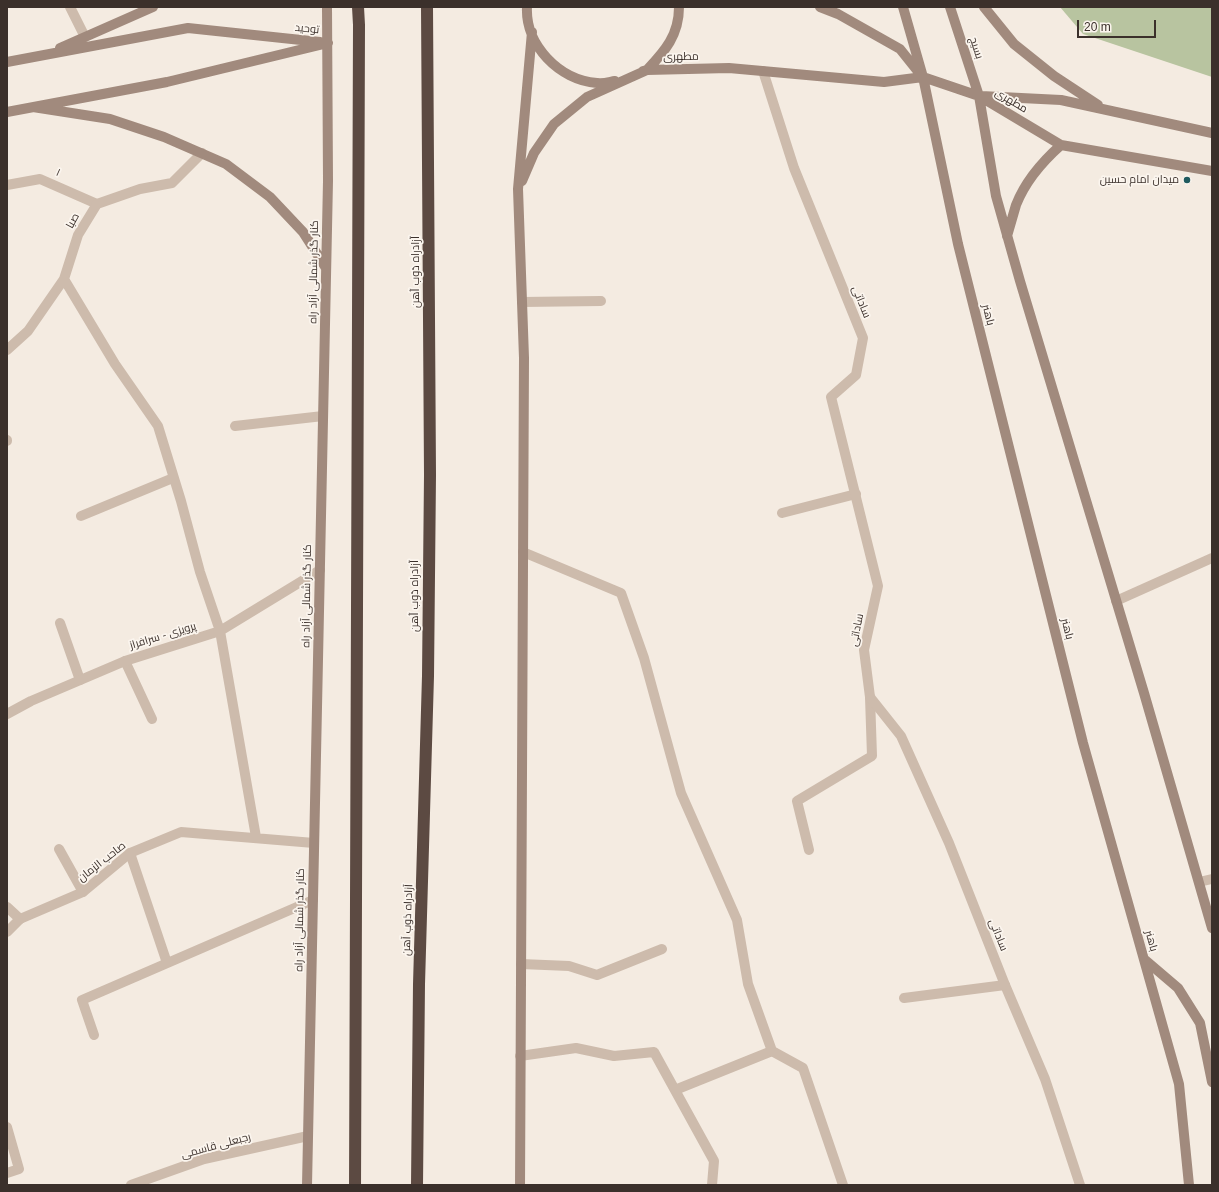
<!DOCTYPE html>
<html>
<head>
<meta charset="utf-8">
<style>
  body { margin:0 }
  #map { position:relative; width:1219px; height:1192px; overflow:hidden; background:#f4ebe1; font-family:Arial,sans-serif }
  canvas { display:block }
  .frame { position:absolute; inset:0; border:8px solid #3b302b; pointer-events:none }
  .scale { position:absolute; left:1077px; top:20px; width:79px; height:18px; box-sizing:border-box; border:2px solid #3b302b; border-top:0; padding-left:5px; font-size:12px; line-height:14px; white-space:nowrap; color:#3b302b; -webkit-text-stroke:3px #fbf5ee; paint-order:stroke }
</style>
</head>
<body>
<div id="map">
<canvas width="1219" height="1192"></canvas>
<div class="frame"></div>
<div class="scale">20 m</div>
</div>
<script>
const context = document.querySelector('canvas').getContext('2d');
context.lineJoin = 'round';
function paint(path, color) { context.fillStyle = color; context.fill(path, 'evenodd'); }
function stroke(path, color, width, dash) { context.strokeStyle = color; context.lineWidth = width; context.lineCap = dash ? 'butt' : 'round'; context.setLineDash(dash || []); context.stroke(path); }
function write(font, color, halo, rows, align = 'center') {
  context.font = font + ' Arial,Cairo,sans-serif'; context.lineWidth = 3.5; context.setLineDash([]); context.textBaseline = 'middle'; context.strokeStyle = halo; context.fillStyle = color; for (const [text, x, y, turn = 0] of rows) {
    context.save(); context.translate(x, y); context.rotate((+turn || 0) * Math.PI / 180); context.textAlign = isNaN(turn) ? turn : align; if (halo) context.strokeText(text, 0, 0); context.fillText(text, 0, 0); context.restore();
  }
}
paint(new Path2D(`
  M 1060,7 L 1212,7 L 1212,77 L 1083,34 Z`), '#b8c4a0');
stroke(new Path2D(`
  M 70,7 L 85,37
  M 7,185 L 40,179 L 97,204
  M 522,302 L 601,301
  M 235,426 L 323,416
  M 7,440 L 7,441
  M 782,513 L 856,494
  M 81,516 L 173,478
  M 60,623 L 80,680
  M 125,661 L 152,719
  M 59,849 L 83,892
  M 809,850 L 797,801 L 872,756 L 870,697
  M 130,853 L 167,963
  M 7,907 L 20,919
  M 521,964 L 569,966 L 597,975 L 662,949
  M 904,998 L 1005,985
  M 94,1035 L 82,1000 L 313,900
  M 520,1056 L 576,1048 L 614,1056 L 654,1052 L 714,1161 L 712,1185
  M 675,1090 L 772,1051
  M 7,1127 L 19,1169 L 7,1173`), '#cdbbac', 10);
stroke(new Path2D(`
  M 763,71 L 794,168 L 863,338 L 856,375 L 831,397 L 878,586 L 864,650 L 870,697 L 901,736 L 949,843 L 1005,985 L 1045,1079 L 1080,1185
  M 64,279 L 115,364 L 158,426 L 181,501 L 200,572 L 220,631 L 256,837
  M 7,350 L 28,331 L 64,279 L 78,235 L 97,204 L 140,189 L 172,183 L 202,153
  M 523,552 L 621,593 L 644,658 L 681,793 L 737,920 L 748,984 L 772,1051 L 803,1068 L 843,1185
  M 1116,601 L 1212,558
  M 7,714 L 31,701 L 125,661 L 220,631 L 320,570
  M 1199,882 L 1212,879
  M 7,932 L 20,919 L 83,892 L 130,853 L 181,832 L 314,843
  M 131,1185 L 204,1159 L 308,1136`), '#cdbbac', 10);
stroke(new Path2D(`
  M 527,7 C 525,45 559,80 597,83 C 603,84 609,82 615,81
  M 820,7 L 838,14 L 900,49 L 920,74
  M 903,7 L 923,77 L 958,244 L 1083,743 L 1179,1084 L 1189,1185
  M 950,7 L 979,96 L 996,196 L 1020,281 L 1144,693 L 1212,928
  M 984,7 L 1014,44 L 1054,76 L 1098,105
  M 60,48 L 153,7
  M 7,62 L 188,28 L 320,42
  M 643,71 L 647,70 C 665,51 679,35 679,7
  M 981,96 L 1061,100 L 1212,133
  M 33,107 L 110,119 L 164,137 L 226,164 L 270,197 L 303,232 L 326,268
  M 7,112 L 167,82 L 328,43
  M 522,181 L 534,153 L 554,124 L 587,97 L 647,70 L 729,68 L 884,82 L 923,77 L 979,96 L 1061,145 L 1212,171
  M 1007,236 C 1010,226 1013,215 1016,205 C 1025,182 1043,161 1061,145
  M 1144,959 L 1178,988 L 1200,1023 L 1212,1082
  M 307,1185 L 328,181 L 327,7
  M 520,1185 L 524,358 L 518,189 L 532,32`), '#a18a7d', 10);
stroke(new Path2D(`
  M 355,1185 L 359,25 L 358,7
  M 417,1185 L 419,984 L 428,676 L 430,475 L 427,7`), '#5c4a42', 12);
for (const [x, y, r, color] of [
  [1187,180,4,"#1f5a5e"]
]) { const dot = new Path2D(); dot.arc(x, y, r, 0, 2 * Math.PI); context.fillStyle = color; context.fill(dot); stroke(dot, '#fbf5ee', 1.5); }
write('11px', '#3b302b', '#fbf5ee', [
  ["توحید",307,29,6],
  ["بسیج",976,48,72],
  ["مطهری",681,57,-1],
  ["مطهری",1011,101,31],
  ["۱",58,173,24],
  ["صبا",73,221,-61],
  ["کنار گذر شمالی آزاد راه",314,272,-89],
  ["آزادراه ذوب آهن",416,272,-90],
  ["ساداتی",861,302,68],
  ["باهنر",988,315,76],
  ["کنار گذر شمالی آزاد راه",307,596,-89],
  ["آزادراه ذوب آهن",415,596,-90],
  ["باهنر",1067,629,76],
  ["ساداتی",857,630,-79],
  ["پرویزی - سرافراز",163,636,-17],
  ["صاحب الزمان",102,862,-38],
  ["کنار گذر شمالی آزاد راه",300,920,-89],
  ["آزادراه ذوب آهن",408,920,-88],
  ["ساداتی",998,935,68],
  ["باهنر",1151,941,74],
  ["رجبعلی قاسمی",216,1146,-15]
]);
write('11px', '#3b302b', '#fbf5ee', [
  ["میدان امام حسین",1179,180]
], 'right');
</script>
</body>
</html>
